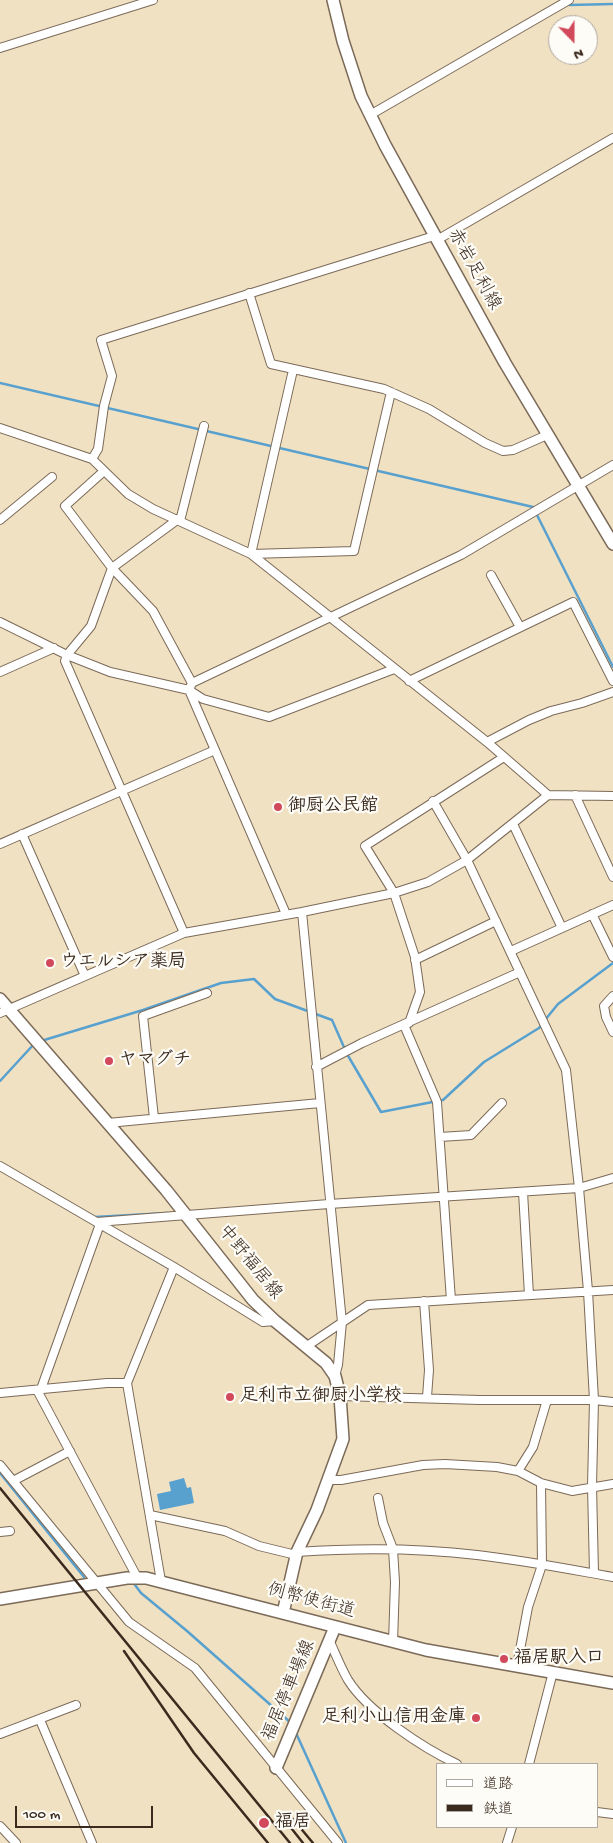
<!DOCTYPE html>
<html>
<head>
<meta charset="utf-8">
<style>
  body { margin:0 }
  #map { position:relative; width:613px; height:1843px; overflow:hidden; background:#f1e1c3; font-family:"Gochi Hand","Klee One",sans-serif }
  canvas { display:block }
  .legend { position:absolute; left:436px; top:1763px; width:162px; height:65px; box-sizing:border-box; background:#fdfcf7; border:1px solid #afa8a0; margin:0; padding:6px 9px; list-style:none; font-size:15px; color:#3b2a1e }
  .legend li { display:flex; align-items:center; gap:10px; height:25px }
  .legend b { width:25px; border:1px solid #afa8a0 }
  .north { position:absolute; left:548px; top:15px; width:50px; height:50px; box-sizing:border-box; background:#fdfcf7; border:1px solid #afa8a0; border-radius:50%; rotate:158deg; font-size:14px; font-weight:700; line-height:20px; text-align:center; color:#3b2a1e }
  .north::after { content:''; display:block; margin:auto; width:18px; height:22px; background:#d1495b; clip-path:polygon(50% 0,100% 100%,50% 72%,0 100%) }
  .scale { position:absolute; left:15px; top:1806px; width:138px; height:22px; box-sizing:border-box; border:2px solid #3b2a1e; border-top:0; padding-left:6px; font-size:15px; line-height:18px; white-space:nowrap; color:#3b2a1e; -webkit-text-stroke:4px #fdfcf7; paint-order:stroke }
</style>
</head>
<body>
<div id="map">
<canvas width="613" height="1843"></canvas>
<ul class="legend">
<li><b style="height:6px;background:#fff"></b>道路</li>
<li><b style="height:6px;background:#3b2a1e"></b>鉄道</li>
</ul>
<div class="north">N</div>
<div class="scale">100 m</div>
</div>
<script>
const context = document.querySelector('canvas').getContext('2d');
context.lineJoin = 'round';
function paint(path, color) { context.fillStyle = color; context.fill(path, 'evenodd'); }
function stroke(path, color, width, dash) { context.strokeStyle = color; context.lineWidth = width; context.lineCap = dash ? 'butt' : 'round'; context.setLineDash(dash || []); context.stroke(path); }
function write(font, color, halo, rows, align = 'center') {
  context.font = font + ' "Gochi Hand","Klee One",sans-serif'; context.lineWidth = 4.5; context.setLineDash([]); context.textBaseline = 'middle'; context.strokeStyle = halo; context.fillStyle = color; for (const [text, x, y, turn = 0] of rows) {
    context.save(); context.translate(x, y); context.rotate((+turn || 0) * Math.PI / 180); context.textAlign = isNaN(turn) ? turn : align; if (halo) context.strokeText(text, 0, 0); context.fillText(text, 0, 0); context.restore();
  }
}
paint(new Path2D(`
  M 184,1478 L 187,1488 L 191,1487 L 194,1503 L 160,1510 L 157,1494 L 171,1491 L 169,1482 Z`), '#58a1cf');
stroke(new Path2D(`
  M 568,3 L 569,5 L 613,4
  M 0,383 L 533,507 L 613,667
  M 545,1020 L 558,1004 L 613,963
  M 41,1041 L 143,1010 L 221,983 L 254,979 L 275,999 L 332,1020 L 347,1054 L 381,1112 L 443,1100 L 484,1062 L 539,1028 L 542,1025
  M 0,1081 L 34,1044
  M 42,1194 L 170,1269
  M 95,1217 L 167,1213
  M 0,1473 L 84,1577
  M 135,1585 L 141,1593 L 187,1631 L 291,1723
  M 296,1733 L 346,1843`), '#58a1cf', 2.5);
const street = new Path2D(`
  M 0,48 L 153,0
  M 370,115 L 569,0
  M 437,240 L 613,138
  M 249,293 L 271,364 L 384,389 L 429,409 L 485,443 L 503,451 L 513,450 L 547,435
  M 293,370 L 251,554 L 354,551 L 391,392
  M 0,428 L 92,459 L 128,494 L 153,509 L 251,554 L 487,742 L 548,795
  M 92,459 L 98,449 L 104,406 L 112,376 L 101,340 L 434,236
  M 104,471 L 65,506 L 112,568 L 153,611 L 192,683 L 189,690 L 286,914
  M 0,520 L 52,477
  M 491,575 L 520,627
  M 0,622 L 67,655 L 110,672 L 189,690 L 203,699 L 269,717 L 394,669
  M 0,672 L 54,648
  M 409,681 L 573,602 L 613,681
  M 192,683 L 461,555 L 613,465
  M 487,742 L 529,720 L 551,711 L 582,703 L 613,692
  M 575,795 L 613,877
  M 433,801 L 467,860 L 566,1070 L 579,1188 L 588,1291 L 594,1400 L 592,1486 L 594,1573
  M 513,824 L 562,928
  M 22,834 L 85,976
  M 0,844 L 215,750
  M 302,912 L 342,1322 L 338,1365 L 335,1376
  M 592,914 L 613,957
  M 184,933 L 65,661 L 67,655 L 91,626 L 112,568 L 181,517 L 204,426
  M 511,951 L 613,905
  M 415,960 L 496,921
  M 613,996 L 604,1006 L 606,1017 L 613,1032
  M 0,1013 L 184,933 L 302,912 L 394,893 L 428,882 L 467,860 L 548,795 L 613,796
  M 409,1023 L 420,992 L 415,957 L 394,893 L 365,846 L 504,757
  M 404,1025 L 437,1102 L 451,1300
  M 316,1067 L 362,1043 L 520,972
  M 154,1118 L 143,1016 L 207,993
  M 108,1123 L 320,1103
  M 440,1137 L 471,1135 L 502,1103
  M 0,1166 L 174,1267 L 263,1322 L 275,1321
  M 523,1192 L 529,1295
  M 97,1222 L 329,1204 L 579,1188 L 613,1178
  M 424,1301 L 429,1370 L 427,1397
  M 307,1346 L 368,1305 L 613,1290
  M 41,1389 L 100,1224
  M 37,1390 L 137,1577
  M 0,1393 L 107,1383 L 127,1383
  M 340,1396 L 480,1400 L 594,1400 L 613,1402
  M 0,1465 L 129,1622 L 195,1668 L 338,1843
  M 518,1471 L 533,1447 L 547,1400
  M 328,1480 L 341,1480 L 423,1465 L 445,1464 L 497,1467 L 518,1471 L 541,1483 L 572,1491 L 613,1484
  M 13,1481 L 70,1451
  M 378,1498 L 383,1523 L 393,1549 L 395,1582 L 393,1642
  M 150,1515 L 225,1531 L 259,1546 L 296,1555
  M 0,1532 L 10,1531
  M 297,1552 C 357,1548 417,1548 477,1555 C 522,1560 568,1569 613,1577
  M 161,1581 L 127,1383 L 174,1267
  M 330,1642 C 336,1655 341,1668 348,1680 C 368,1712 423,1748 457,1764
  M 517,1666 L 528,1607 L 542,1565 L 541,1483
  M 40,1720 L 92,1843
  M 0,1734 L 76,1705
  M 529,1764 L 553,1672
  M 597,1812 L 613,1814
  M 0,1826 L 16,1843
  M 507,1843 L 512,1827`);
const secondary = new Path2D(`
  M 333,0 L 343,41 L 361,96 L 385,145 L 505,363 L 613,544
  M 0,999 L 166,1190 L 253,1300 L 275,1321 L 326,1363 L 335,1376 L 340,1396 L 343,1439 L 317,1510 L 297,1552 L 283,1613
  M 0,1599 L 127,1578 L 146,1578 L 426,1650 L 613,1683
  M 276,1768 L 335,1627`);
stroke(street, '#7b6a58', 10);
stroke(secondary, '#7b6a58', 14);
stroke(street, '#fff', 8);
stroke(secondary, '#fff', 11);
stroke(new Path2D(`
  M 0,1488 L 290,1843
  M 124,1651 L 194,1753 L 268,1843
  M 293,1819 L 313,1843
  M 288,1824 L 303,1843`), '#3b2a1e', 2.5);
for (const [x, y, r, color] of [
  [278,807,5,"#d1495b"],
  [50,963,5,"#d1495b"],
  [109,1061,5,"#d1495b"],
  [230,1397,5,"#d1495b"],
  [504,1659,5,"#d1495b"],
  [476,1718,5,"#d1495b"],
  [264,1823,6,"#d1495b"]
]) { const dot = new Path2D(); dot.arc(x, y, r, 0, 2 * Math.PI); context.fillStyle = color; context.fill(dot); stroke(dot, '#fdfcf7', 2); }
write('18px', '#3b2a1e', '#fdfcf7', [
  ["赤岩足利線",473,270,61],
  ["中野福居線",249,1263,51],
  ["例幣使街道",311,1602,15],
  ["福居停車場線",290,1691,-67]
]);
write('bold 18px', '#3b2a1e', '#fdfcf7', [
  ["御厨公民館",288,807],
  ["ウエルシア薬局",60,963],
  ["ヤマグチ",119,1061],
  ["足利市立御厨小学校",240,1397],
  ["福居駅入口",514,1659],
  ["足利小山信用金庫",466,1718,"right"],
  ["福居",275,1823]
], 'left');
</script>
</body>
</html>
